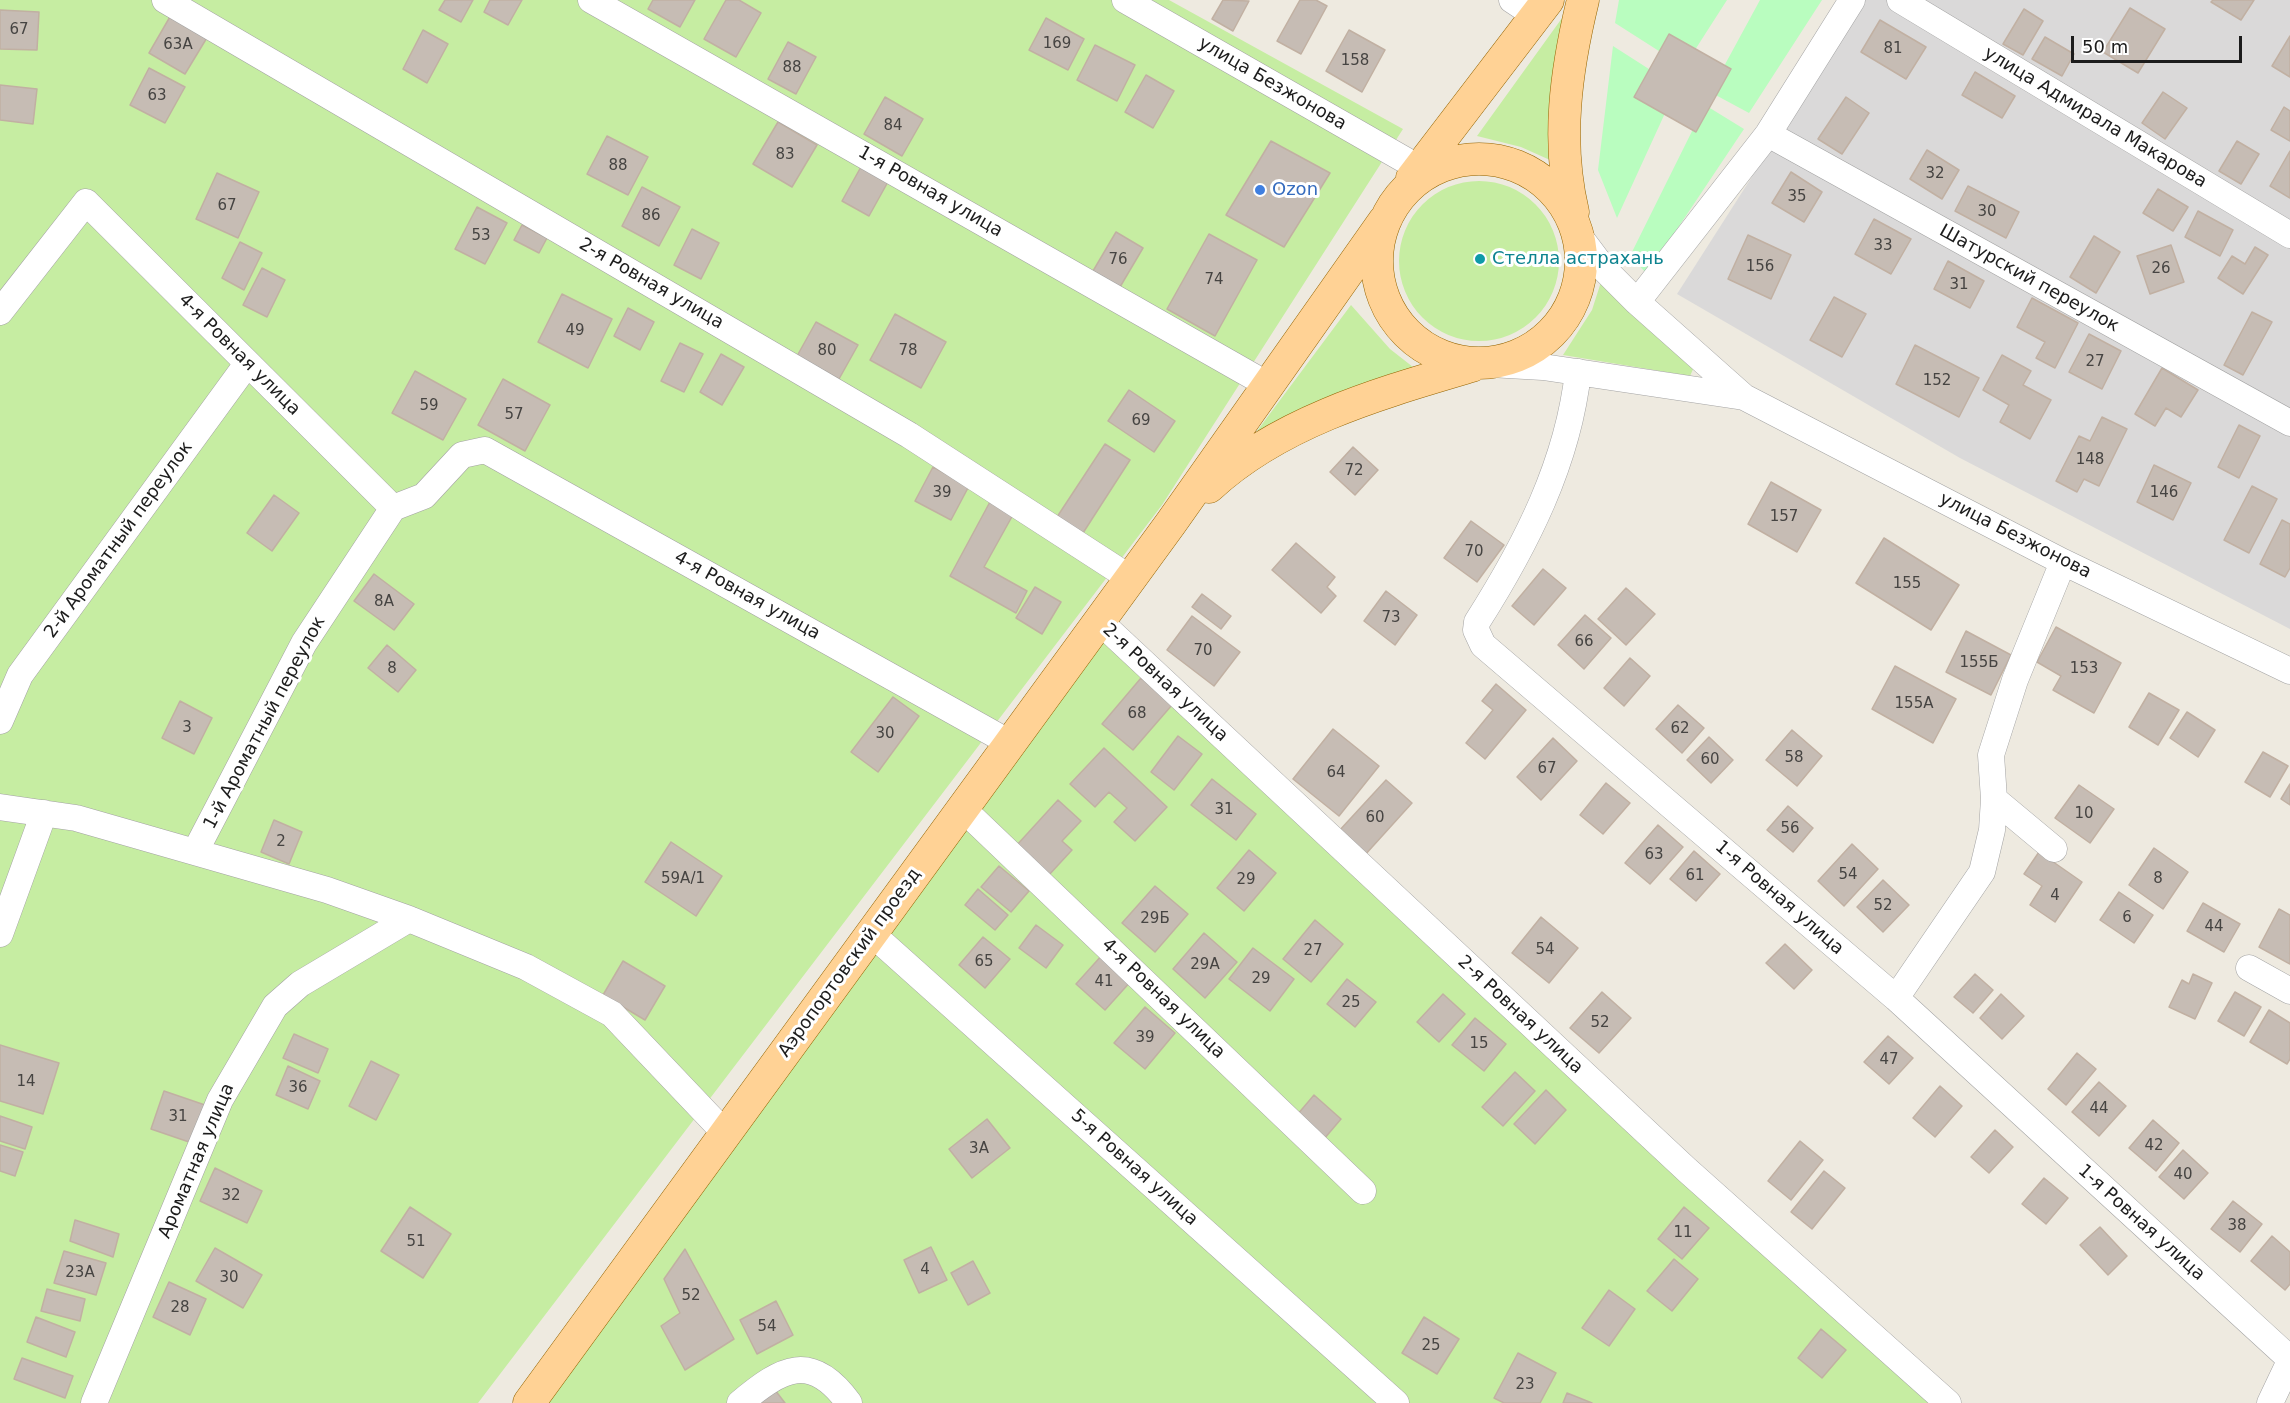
<!DOCTYPE html>
<html>
<head>
<meta charset="utf-8">
<style>
  body { margin:0 }
  #map { position:relative; width:2290px; height:1403px; overflow:hidden; background:#eeeae0; font-family:"DejaVu Sans",sans-serif }
  canvas { display:block }
  .scale { position:absolute; left:2071px; top:36px; width:171px; height:27px; box-sizing:border-box; border:3px solid #1c1c1c; border-top:0; padding-left:8px; font-size:18px; line-height:21px; white-space:nowrap; color:#1c1c1c; -webkit-text-stroke:4px #fff; paint-order:stroke }
</style>
</head>
<body>
<div id="map">
<canvas width="2290" height="1403"></canvas>
<div class="scale">50 m</div>
</div>
<script>
const context = document.querySelector('canvas').getContext('2d');
context.lineJoin = 'round';
function paint(path, color) { context.fillStyle = color; context.fill(path, 'evenodd'); }
function stroke(path, color, width, dash) { context.strokeStyle = color; context.lineWidth = width; context.lineCap = dash ? 'butt' : 'round'; context.setLineDash(dash || []); context.stroke(path); }
function write(font, color, halo, rows, align = 'center') {
  context.font = font + ' "DejaVu Sans",sans-serif'; context.lineWidth = 6; context.setLineDash([]); context.textBaseline = 'middle'; context.strokeStyle = halo; context.fillStyle = color; for (const [text, x, y, turn = 0] of rows) {
    context.save(); context.translate(x, y); context.rotate((+turn || 0) * Math.PI / 180); context.textAlign = isNaN(turn) ? turn : align; if (halo) context.strokeText(text, 0, 0); context.fillText(text, 0, 0); context.restore();
  }
}
paint(new Path2D(`
  M 1865,0 L 2290,0 L 2290,629 L 1960,458 L 1677,294 Z`), '#dad9d9');
paint(new Path2D(`
  M 0,0 L 1169,0 L 1403,129 L 1162,505 L 478,1403 L 0,1403 Z
  M 1570,7 L 1550,160 L 1521,147 L 1477,136 Z
  M1399 261a80 80 0 1 1 160 0a80 80 0 1 1-160 0Z
  M 1601,282 L 1694,367 L 1690,376 L 1563,355 L 1592,310 Z
  M 1351,305 L 1390,349 L 1413,367 L 1287,421 L 1262,435 L 1257,431 Z
  M 1104,630 L 1947,1403 L 545,1403 Z`), '#c6eda2');
paint(new Path2D(`
  M 1619,0 L 1727,0 L 1684,67 L 1615,23 Z
  M 1760,0 L 1822,0 L 1749,113 L 1710,92 Z
  M 1613,46 L 1677,87 L 1617,218 L 1598,170 Z
  M 1705,105 L 1744,129 L 1647,274 L 1630,256 Z`), '#b9fdbf');
const building = new Path2D(`
  M 445,0 L 473,0 L 461,22 L 439,10 Z
  M 490,0 L 522,0 L 508,25 L 484,12 Z
  M 653,0 L 695,0 L 680,27 L 648,9 Z
  M 726,0 L 739,0 L 761,13 L 736,57 L 704,39 Z
  M 1223,0 L 1249,1 L 1233,31 L 1212,19 Z
  M 1300,0 L 1316,0 L 1327,6 L 1301,54 L 1277,41 Z
  M 2213,0 L 2254,0 L 2241,20 L 2211,2 Z
  M 2130,8 L 2165,29 L 2138,73 L 2103,52 Z
  M 2024,9 L 2043,21 L 2023,55 L 2003,44 Z
  M 0,10 L 39,12 L 37,50 L 0,49 Z
  M 171,15 L 208,36 L 185,74 L 149,53 Z
  M 1046,18 L 1084,39 L 1068,70 L 1029,50 Z
  M 1880,20 L 1926,47 L 1906,79 L 1861,52 Z
  M 423,30 L 448,44 L 427,83 L 403,69 Z
  M 1349,30 L 1385,50 L 1362,92 L 1326,71 Z
  M 1669,34 L 1731,69 L 1696,132 L 1634,97 Z
  M 2290,36 L 2290,77 L 2272,66 Z
  M 2045,37 L 2074,54 L 2062,76 L 2032,59 Z
  M 788,42 L 816,57 L 796,94 L 768,79 Z
  M 1095,45 L 1135,65 L 1117,101 L 1077,80 Z
  M 149,68 L 185,87 L 165,123 L 130,105 Z
  M 1975,72 L 2015,96 L 2002,118 L 1962,95 Z
  M 1146,75 L 1174,91 L 1153,128 L 1125,112 Z
  M 0,85 L 37,89 L 33,124 L 0,120 Z
  M 2163,92 L 2187,108 L 2165,139 L 2142,123 Z
  M 885,97 L 923,119 L 902,156 L 864,134 Z
  M 1846,97 L 1869,113 L 1842,154 L 1818,139 Z
  M 2284,107 L 2290,111 L 2290,141 L 2271,130 Z
  M 778,122 L 817,145 L 792,187 L 753,164 Z
  M 607,136 L 648,157 L 628,195 L 587,174 Z
  M 1271,141 L 1330,173 L 1284,247 L 1226,215 Z
  M 2237,141 L 2259,154 L 2241,184 L 2219,171 Z
  M 1927,150 L 1959,170 L 1942,199 L 1910,179 Z
  M 2290,151 L 2290,198 L 2270,186 Z
  M 862,165 L 889,180 L 869,216 L 842,201 Z
  M 1791,172 L 1822,192 L 1804,222 L 1772,203 Z
  M 217,173 L 259,192 L 238,238 L 196,219 Z
  M 1968,186 L 2019,212 L 2006,238 L 1955,211 Z
  M 642,187 L 680,207 L 659,246 L 622,226 Z
  M 2158,189 L 2188,207 L 2173,231 L 2143,213 Z
  M 477,207 L 507,223 L 485,264 L 455,249 Z
  M 2198,211 L 2233,230 L 2220,256 L 2185,237 Z
  M 1874,219 L 1911,239 L 1891,274 L 1855,254 Z
  M 522,225 L 547,238 L 539,253 L 514,240 Z
  M 692,229 L 719,243 L 701,279 L 674,265 Z
  M 1116,232 L 1143,248 L 1120,287 L 1093,271 Z
  M 1209,234 L 1257,260 L 1215,336 L 1167,309 Z
  M 1748,235 L 1791,255 L 1771,299 L 1728,279 Z
  M 2094,236 L 2120,252 L 2096,293 L 2070,277 Z
  M 240,242 L 262,253 L 244,290 L 222,278 Z
  M 2171,245 L 2184,282 L 2150,294 L 2137,256 Z
  M 2255,247 L 2268,255 L 2243,294 L 2218,278 L 2232,256 L 2245,264 Z
  M 1948,261 L 1984,281 L 1970,308 L 1934,289 Z
  M 262,268 L 285,280 L 267,317 L 243,305 Z
  M 562,294 L 612,319 L 588,368 L 538,342 Z
  M 1834,297 L 1866,314 L 1842,357 L 1810,340 Z
  M 2032,298 L 2078,323 L 2055,368 L 2036,358 L 2045,342 L 2017,327 Z
  M 628,308 L 654,322 L 640,350 L 614,336 Z
  M 2252,312 L 2272,322 L 2243,375 L 2224,365 Z
  M 895,314 L 946,342 L 921,388 L 870,360 Z
  M 816,322 L 858,345 L 839,379 L 797,356 Z
  M 2089,334 L 2121,351 L 2102,389 L 2069,372 Z
  M 680,343 L 703,354 L 684,392 L 661,381 Z
  M 1915,345 L 1979,378 L 1959,417 L 1896,384 Z
  M 721,354 L 744,367 L 722,405 L 700,392 Z
  M 2002,355 L 2031,371 L 2023,385 L 2051,400 L 2030,439 L 2000,422 L 2009,405 L 1983,390 Z
  M 2162,368 L 2198,390 L 2181,417 L 2166,408 L 2155,426 L 2135,414 Z
  M 415,371 L 466,399 L 443,440 L 392,413 Z
  M 503,379 L 550,405 L 525,451 L 478,425 Z
  M 1129,390 L 1175,421 L 1154,452 L 1108,421 Z
  M 2102,417 L 2127,429 L 2099,486 L 2084,479 L 2077,492 L 2056,481 L 2079,436 L 2090,441 Z
  M 2239,425 L 2260,436 L 2239,478 L 2218,467 Z
  M 1105,444 L 1130,460 L 1083,533 L 1057,517 Z
  M 1353,447 L 1378,470 L 1355,495 L 1330,472 Z
  M 2154,465 L 2191,483 L 2173,520 L 2137,502 Z
  M 933,467 L 969,486 L 951,520 L 915,501 Z
  M 1771,482 L 1821,510 L 1797,552 L 1748,524 Z
  M 2252,486 L 2277,499 L 2249,553 L 2224,540 Z
  M 274,495 L 299,513 L 272,551 L 247,533 Z
  M 991,500 L 1014,513 L 984,567 L 1027,591 L 1016,613 L 950,576 Z
  M 2282,520 L 2290,524 L 2290,568 L 2285,577 L 2260,564 Z
  M 1471,521 L 1504,545 L 1477,582 L 1444,558 Z
  M 1884,538 L 1959,585 L 1931,630 L 1856,583 Z
  M 1296,543 L 1335,577 L 1327,587 L 1336,596 L 1321,613 L 1272,570 Z
  M 1543,569 L 1566,588 L 1534,625 L 1512,606 Z
  M 374,574 L 414,604 L 394,630 L 354,601 Z
  M 1035,587 L 1061,602 L 1042,634 L 1016,618 Z
  M 1626,588 L 1655,614 L 1626,645 L 1598,619 Z
  M 1386,591 L 1417,615 L 1395,645 L 1364,621 Z
  M 1202,594 L 1231,616 L 1221,629 L 1192,607 Z
  M 1585,615 L 1611,638 L 1584,669 L 1558,645 Z
  M 1192,616 L 1240,652 L 1214,686 L 1167,650 Z
  M 2056,627 L 2121,663 L 2094,713 L 2053,690 L 2061,676 L 2037,662 Z
  M 1966,631 L 2011,655 L 1991,695 L 1946,672 Z
  M 387,645 L 416,670 L 398,692 L 368,668 Z
  M 1630,658 L 1650,676 L 1624,706 L 1604,688 Z
  M 1895,666 L 1956,699 L 1933,743 L 1872,709 Z
  M 1141,678 L 1172,705 L 1133,750 L 1102,724 Z
  M 1496,684 L 1526,710 L 1485,759 L 1466,743 L 1493,710 L 1482,701 Z
  M 2149,693 L 2179,710 L 2158,745 L 2129,727 Z
  M 893,697 L 919,716 L 878,772 L 851,752 Z
  M 180,701 L 212,718 L 194,754 L 162,738 Z
  M 1678,705 L 1704,728 L 1682,753 L 1656,729 Z
  M 2187,712 L 2215,730 L 2198,757 L 2170,738 Z
  M 1333,729 L 1379,766 L 1339,816 L 1293,779 Z
  M 1792,730 L 1822,756 L 1797,786 L 1766,760 Z
  M 1178,736 L 1202,754 L 1174,790 L 1151,772 Z
  M 1709,737 L 1733,760 L 1711,783 L 1687,760 Z
  M 1553,738 L 1577,761 L 1541,800 L 1517,777 Z
  M 1104,748 L 1167,807 L 1135,841 L 1114,822 L 1127,808 L 1109,792 L 1095,807 L 1070,784 Z
  M 2263,752 L 2288,766 L 2270,797 L 2245,782 Z
  M 1212,779 L 1256,814 L 1236,840 L 1191,805 Z
  M 1386,780 L 1412,803 L 1364,856 L 1338,832 Z
  M 1606,783 L 1630,803 L 1603,834 L 1580,815 Z
  M 2290,784 L 2290,805 L 2281,799 Z
  M 2079,785 L 2114,809 L 2090,843 L 2055,818 Z
  M 1058,800 L 1081,821 L 1062,841 L 1072,850 L 1048,876 L 1016,846 Z
  M 1788,806 L 1813,828 L 1793,852 L 1767,830 Z
  M 274,820 L 302,832 L 289,864 L 261,852 Z
  M 1658,825 L 1683,847 L 1650,884 L 1625,863 Z
  M 671,842 L 722,876 L 696,916 L 645,882 Z
  M 1852,844 L 1878,869 L 1844,906 L 1818,881 Z
  M 2154,848 L 2188,872 L 2163,909 L 2129,885 Z
  M 1249,850 L 1276,873 L 1244,911 L 1217,888 Z
  M 1694,851 L 1720,874 L 1696,901 L 1670,879 Z
  M 2039,852 L 2082,882 L 2055,922 L 2030,905 L 2042,886 L 2024,874 Z
  M 999,866 L 1029,891 L 1011,912 L 981,887 Z
  M 1883,880 L 1909,905 L 1883,932 L 1857,907 Z
  M 1155,886 L 1188,914 L 1155,952 L 1122,923 Z
  M 978,889 L 1008,915 L 995,930 L 965,905 Z
  M 2119,892 L 2153,915 L 2134,943 L 2100,920 Z
  M 2203,903 L 2240,924 L 2224,952 L 2187,931 Z
  M 2279,909 L 2290,915 L 2290,964 L 2259,947 Z
  M 1541,917 L 1578,948 L 1549,983 L 1512,953 Z
  M 1315,920 L 1343,944 L 1311,982 L 1283,959 Z
  M 1036,925 L 1063,945 L 1046,968 L 1019,948 Z
  M 1204,933 L 1237,962 L 1205,998 L 1173,969 Z
  M 983,937 L 1010,959 L 985,988 L 959,965 Z
  M 1785,944 L 1812,970 L 1794,989 L 1766,963 Z
  M 1253,948 L 1294,979 L 1270,1011 L 1229,979 Z
  M 1103,954 L 1132,980 L 1105,1010 L 1076,984 Z
  M 623,961 L 665,986 L 645,1020 L 603,995 Z
  M 1975,974 L 1993,990 L 1973,1013 L 1954,997 Z
  M 2193,974 L 2212,983 L 2195,1019 L 2169,1007 L 2182,980 L 2189,984 Z
  M 1347,979 L 1376,1002 L 1355,1027 L 1327,1004 Z
  M 1602,992 L 1631,1018 L 1599,1053 L 1570,1028 Z
  M 2235,992 L 2261,1007 L 2244,1036 L 2218,1021 Z
  M 1443,994 L 1465,1014 L 1439,1042 L 1417,1022 Z
  M 2001,994 L 2024,1016 L 2002,1039 L 1980,1018 Z
  M 1145,1007 L 1175,1033 L 1145,1069 L 1114,1043 Z
  M 2269,1010 L 2290,1023 L 2290,1059 L 2287,1064 L 2250,1042 Z
  M 1475,1018 L 1506,1044 L 1484,1071 L 1452,1045 Z
  M 294,1034 L 328,1049 L 318,1073 L 283,1058 Z
  M 1888,1036 L 1913,1058 L 1889,1084 L 1864,1062 Z
  M 0,1045 L 59,1063 L 43,1114 L 0,1101 Z
  M 2077,1053 L 2096,1069 L 2066,1105 L 2048,1089 Z
  M 371,1061 L 399,1075 L 376,1120 L 349,1106 Z
  M 288,1066 L 320,1081 L 308,1109 L 276,1095 Z
  M 1515,1072 L 1535,1091 L 1503,1126 L 1482,1107 Z
  M 2099,1082 L 2126,1106 L 2099,1136 L 2072,1112 Z
  M 1940,1086 L 1962,1106 L 1935,1137 L 1913,1118 Z
  M 1546,1090 L 1566,1110 L 1535,1144 L 1514,1124 Z
  M 164,1091 L 205,1105 L 192,1143 L 151,1129 Z
  M 1314,1095 L 1341,1119 L 1324,1139 L 1297,1115 Z
  M 0,1116 L 32,1127 L 25,1149 L 0,1141 Z
  M 987,1119 L 1010,1148 L 972,1178 L 949,1149 Z
  M 2153,1120 L 2179,1143 L 2156,1171 L 2129,1148 Z
  M 1995,1130 L 2013,1147 L 1989,1173 L 1971,1157 Z
  M 1800,1141 L 1823,1160 L 1791,1200 L 1768,1181 Z
  M 0,1145 L 23,1152 L 15,1176 L 0,1171 Z
  M 2183,1150 L 2208,1173 L 2184,1199 L 2159,1177 Z
  M 215,1168 L 262,1191 L 247,1223 L 200,1201 Z
  M 1824,1171 L 1845,1188 L 1812,1229 L 1791,1212 Z
  M 2044,1178 L 2068,1198 L 2046,1224 L 2022,1204 Z
  M 2233,1201 L 2262,1224 L 2240,1252 L 2211,1229 Z
  M 410,1207 L 451,1234 L 423,1278 L 381,1251 Z
  M 1684,1207 L 1709,1228 L 1682,1259 L 1658,1239 Z
  M 75,1220 L 119,1234 L 113,1257 L 70,1241 Z
  M 2100,1227 L 2127,1256 L 2108,1275 L 2080,1245 Z
  M 2272,1236 L 2290,1252 L 2290,1284 L 2285,1290 L 2251,1261 Z
  M 931,1247 L 947,1280 L 919,1293 L 904,1260 Z
  M 215,1248 L 262,1275 L 243,1308 L 196,1281 Z
  M 685,1249 L 734,1339 L 685,1370 L 661,1326 L 680,1313 L 664,1279 Z
  M 64,1251 L 106,1263 L 96,1295 L 54,1283 Z
  M 1674,1259 L 1698,1279 L 1672,1311 L 1647,1291 Z
  M 973,1261 L 990,1293 L 968,1305 L 951,1273 Z
  M 169,1282 L 206,1299 L 190,1335 L 153,1317 Z
  M 47,1289 L 85,1299 L 80,1321 L 41,1311 Z
  M 1609,1290 L 1635,1309 L 1609,1346 L 1582,1328 Z
  M 776,1301 L 793,1335 L 757,1354 L 740,1320 Z
  M 36,1317 L 75,1332 L 66,1357 L 27,1342 Z
  M 1424,1317 L 1459,1339 L 1437,1374 L 1402,1353 Z
  M 1821,1329 L 1846,1350 L 1822,1378 L 1798,1358 Z
  M 1518,1353 L 1556,1373 L 1540,1403 L 1504,1403 L 1494,1398 Z
  M 22,1358 L 73,1376 L 65,1398 L 14,1379 Z
  M 775,1390 L 785,1403 L 758,1403 Z
  M 1567,1393 L 1592,1403 L 1563,1403 Z`);
paint(building, '#c6bcb4');
stroke(building, '#c1b0a2', 1.5);
const minor = new Path2D(`
  M 165,0 L 909,435 L 1130,578
  M 591,0 L 1268,385
  M 1125,0 L 1419,168 L 1479,158
  M 1512,0 L 1536,16
  M 1900,0 L 2290,235
  M 1768,134 L 2290,423
  M 1580,237 L 1604,269 L 1637,302 L 1744,397 L 2063,562 L 2290,671
  M 1637,302 L 1768,134 L 1852,0
  M 0,312 L 86,202 L 393,508
  M 1490,364 L 1543,367 L 1744,397
  M 1578,372 C 1568,463 1526,545 1477,622 L 1476,630 L 1483,645 L 1896,998 L 2290,1359
  M 1098,620 L 1687,1170 L 1948,1403
  M 0,721 L 20,675 L 247,364
  M 0,807 L 76,818 L 327,890 L 409,919 L 526,967 L 612,1014 L 725,1133
  M 962,808 L 1363,1191
  M 2054,849 L 1994,799 L 1991,755 L 2015,680 L 2063,562
  M 195,852 L 304,643 L 393,508 L 424,496 L 462,455 L 485,450 L 1010,743
  M 871,933 L 1396,1403
  M 0,934 L 44,813
  M 2249,968 L 2290,991
  M 1896,998 L 1982,872 L 1992,830 L 1994,799
  M 94,1403 L 220,1100 L 275,1006 L 300,984 L 409,919
  M 740,1403 C 782,1368 811,1351 849,1403
  M 2270,1403 L 2290,1361`);
const major = new Path2D(`
  M1377 261a102 102 0 1 1 204 0a102 102 0 1 1-204 0Z
  M 1412,178 L 1548,0
  M 1573,212 C 1556,141 1566,70 1583,0
  M 1209,487 C 1280,421 1381,393 1472,366
  M 529,1403 L 1171,523 L 1384,221`);
stroke(minor, '#a3a3a3', 27);
stroke(major, '#946400', 33);
stroke(minor, '#fff', 26);
stroke(major, '#ffd295', 32);
for (const [x, y, r, color] of [
  [1260,190,6,"#3f7fe0"],
  [1480,259,6,"#0f9aa8"]
]) { const dot = new Path2D(); dot.arc(x, y, r, 0, 2 * Math.PI); context.fillStyle = color; context.fill(dot); stroke(dot, '#fff', 2); }
write('15px', '#464442', null, [
  ["67",19,30],
  ["169",1057,44],
  ["63А",178,45],
  ["81",1893,49],
  ["158",1355,61],
  ["88",792,68],
  ["63",157,96],
  ["84",893,126],
  ["83",785,155],
  ["88",618,166],
  ["32",1935,174],
  ["35",1797,197],
  ["67",227,206],
  ["30",1987,212],
  ["86",651,216],
  ["53",481,236],
  ["33",1883,246],
  ["76",1118,260],
  ["156",1760,267],
  ["26",2161,269],
  ["74",1214,280],
  ["31",1959,285],
  ["49",575,331],
  ["80",827,351],
  ["78",908,351],
  ["27",2095,362],
  ["152",1937,381],
  ["59",429,406],
  ["57",514,415],
  ["69",1141,421],
  ["148",2090,460],
  ["72",1354,471],
  ["39",942,493],
  ["146",2164,493],
  ["157",1784,517],
  ["70",1474,552],
  ["155",1907,584],
  ["8А",384,602],
  ["73",1391,618],
  ["66",1584,642],
  ["70",1203,651],
  ["155Б",1979,663],
  ["8",392,669],
  ["153",2084,669],
  ["155А",1914,704],
  ["68",1137,714],
  ["3",187,728],
  ["62",1680,729],
  ["30",885,734],
  ["58",1794,758],
  ["60",1710,760],
  ["67",1547,769],
  ["64",1336,773],
  ["31",1224,810],
  ["10",2084,814],
  ["60",1375,818],
  ["56",1790,829],
  ["2",281,842],
  ["63",1654,855],
  ["54",1848,875],
  ["61",1695,876],
  ["59А/1",683,879],
  ["8",2158,879],
  ["29",1246,880],
  ["4",2055,896],
  ["52",1883,906],
  ["6",2127,918],
  ["29Б",1155,919],
  ["44",2214,927],
  ["54",1545,950],
  ["27",1313,951],
  ["65",984,962],
  ["29А",1205,965],
  ["29",1261,979],
  ["41",1104,982],
  ["25",1351,1003],
  ["52",1600,1023],
  ["39",1145,1038],
  ["15",1479,1044],
  ["47",1889,1060],
  ["14",26,1082],
  ["36",298,1088],
  ["44",2099,1109],
  ["31",178,1117],
  ["42",2154,1146],
  ["3А",979,1149],
  ["40",2183,1175],
  ["32",231,1196],
  ["38",2237,1226],
  ["11",1683,1233],
  ["51",416,1242],
  ["4",925,1270],
  ["23А",80,1273],
  ["30",229,1278],
  ["52",691,1296],
  ["28",180,1308],
  ["54",767,1327],
  ["25",1431,1346],
  ["23",1525,1385]
]);
write('18px', '#1c1c1c', '#fff', [
  ["улица Безжонова",1272,84,30],
  ["улица Адмирала Макарова",2095,118,31],
  ["1-я Ровная улица",930,192,30],
  ["Шатурский переулок",2029,279,29],
  ["2-я Ровная улица",651,284,30],
  ["4-я Ровная улица",239,355,45],
  ["улица Безжонова",2015,536,27],
  ["2-й Ароматный переулок",119,540,-54],
  ["4-я Ровная улица",747,596,29],
  ["2-я Ровная улица",1165,683,43],
  ["1-й Ароматный переулок",265,723,-62],
  ["1-я Ровная улица",1779,898,41],
  ["Аэропортовский проезд",850,963,-54],
  ["4-я Ровная улица",1163,999,44],
  ["2-я Ровная улица",1520,1015,43],
  ["Ароматная улица",197,1161,-67],
  ["5-я Ровная улица",1134,1168,42],
  ["1-я Ровная улица",2141,1223,42]
]);
write('18px', '#366cbe', '#fff', [
  ["Ozon",1272,190]
], 'left');
write('18px', '#0d838f', '#fff', [
  ["Стелла астрахань",1492,259]
], 'left');
</script>
</body>
</html>
